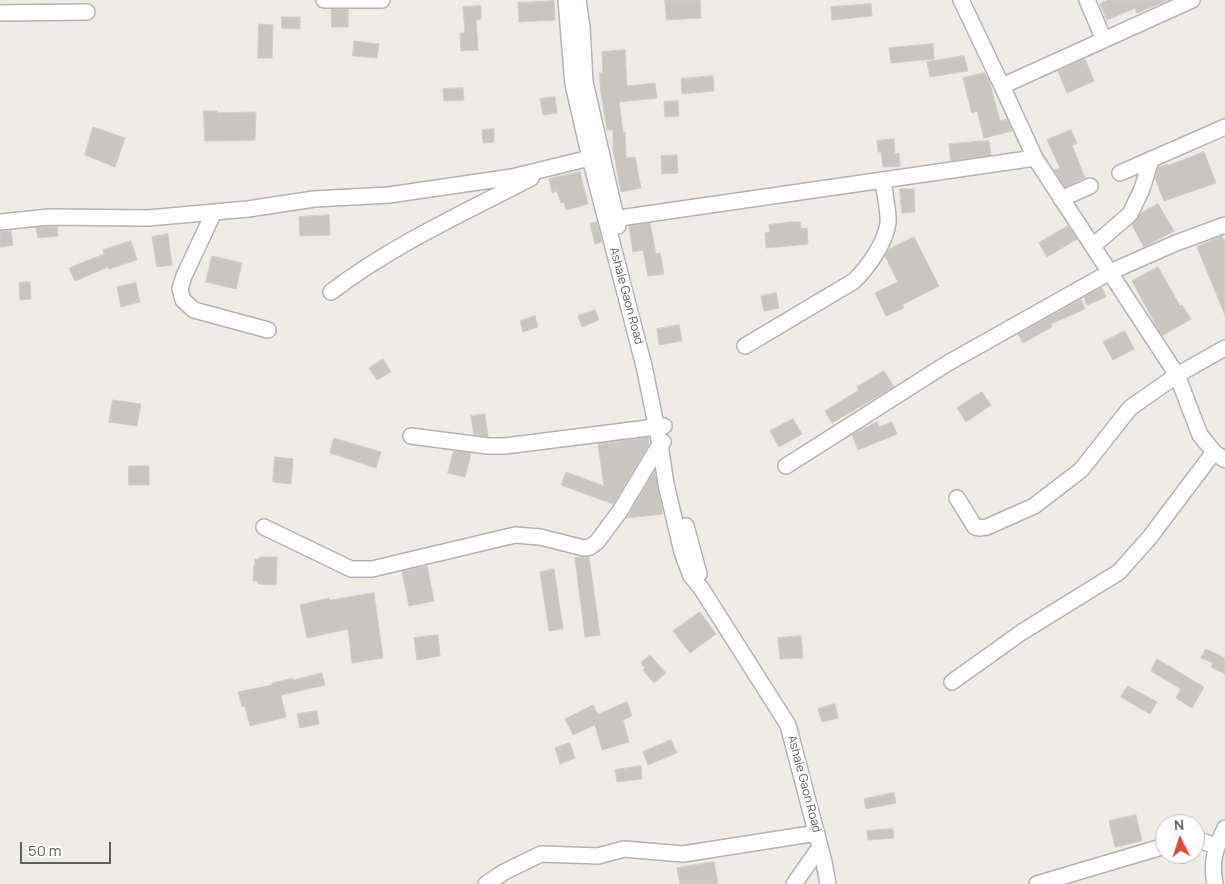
<!DOCTYPE html>
<html>
<head>
<meta charset="utf-8">
<style>
  body { margin:0 }
  #map { position:relative; width:1225px; height:884px; overflow:hidden; background:#edebe4; font-family:Manrope,sans-serif }
  canvas { display:block }
  .north { position:absolute; left:1155px; top:814px; width:50px; height:50px; box-sizing:border-box; background:#fff; border:1px solid #bebfc1; border-radius:50%; rotate:356deg; font-size:14px; font-weight:700; line-height:20px; text-align:center; color:#5c5f63 }
  .north::after { content:''; display:block; margin:auto; width:18px; height:22px; background:#dd463a; clip-path:polygon(50% 0,100% 100%,50% 72%,0 100%) }
  .scale { position:absolute; left:20px; top:842px; width:91px; height:22px; box-sizing:border-box; border:2px solid #5c5f63; border-top:0; padding-left:6px; font-size:15px; line-height:18px; white-space:nowrap; color:#5c5f63; -webkit-text-stroke:4px #fff; paint-order:stroke }
</style>
</head>
<body>
<div id="map">
<canvas width="1225" height="884"></canvas>
<div class="north">N</div>
<div class="scale">50 m</div>
</div>
<script>
const context = document.querySelector('canvas').getContext('2d');
context.lineJoin = 'round';
function paint(path, color) { context.fillStyle = color; context.fill(path, 'evenodd'); }
function stroke(path, color, width, dash) { context.strokeStyle = color; context.lineWidth = width; context.lineCap = dash ? 'butt' : 'round'; context.setLineDash(dash || []); context.stroke(path); }
function write(font, color, halo, rows, align = 'center') {
  context.font = font + ' Manrope,sans-serif'; context.lineWidth = 4.5; context.setLineDash([]); context.textBaseline = 'middle'; context.strokeStyle = halo; context.fillStyle = color; for (const [text, x, y, turn = 0] of rows) {
    context.save(); context.translate(x, y); context.rotate((+turn || 0) * Math.PI / 180); context.textAlign = isNaN(turn) ? turn : align; if (halo) context.strokeText(text, 0, 0); context.fillText(text, 0, 0); context.restore();
  }
}
const building = new Path2D(`
  M 665,0 L 700,0 L 701,18 L 667,20 Z
  M 1109,0 L 1169,0 L 1137,13 L 1135,8 L 1107,20 L 1100,4 Z
  M 554,1 L 555,20 L 519,22 L 518,3 Z
  M 871,4 L 872,16 L 832,20 L 831,7 Z
  M 481,6 L 481,19 L 476,20 L 478,50 L 461,51 L 460,33 L 465,33 L 463,7 Z
  M 332,9 L 348,9 L 348,27 L 332,27 Z
  M 282,17 L 300,17 L 300,29 L 282,28 Z
  M 259,24 L 273,25 L 272,58 L 258,58 Z
  M 354,41 L 379,44 L 377,58 L 353,56 Z
  M 933,44 L 934,59 L 891,63 L 889,48 Z
  M 625,50 L 627,86 L 655,83 L 657,98 L 619,102 L 623,132 L 625,132 L 626,158 L 635,157 L 641,188 L 621,192 L 613,149 L 613,130 L 607,130 L 601,93 L 599,73 L 603,73 L 602,52 Z
  M 964,56 L 968,71 L 930,77 L 927,62 Z
  M 1085,59 L 1094,81 L 1067,93 L 1058,71 Z
  M 985,73 L 990,83 L 1000,121 L 1007,119 L 1012,131 L 984,138 L 977,111 L 972,113 L 963,78 Z
  M 713,76 L 714,91 L 682,94 L 681,79 Z
  M 463,88 L 464,100 L 444,101 L 443,89 Z
  M 555,97 L 557,113 L 543,115 L 540,99 Z
  M 678,101 L 679,116 L 665,117 L 664,102 Z
  M 204,111 L 217,111 L 217,113 L 256,112 L 255,140 L 205,141 Z
  M 93,127 L 125,138 L 115,167 L 85,155 Z
  M 494,129 L 494,142 L 483,143 L 482,130 Z
  M 1071,130 L 1077,143 L 1072,145 L 1085,178 L 1065,187 L 1054,170 L 1060,168 L 1047,140 Z
  M 894,139 L 895,154 L 899,153 L 900,166 L 883,167 L 881,152 L 878,152 L 877,141 Z
  M 989,141 L 991,155 L 951,161 L 949,144 Z
  M 1204,152 L 1216,183 L 1164,201 L 1155,178 L 1158,167 L 1168,164 L 1169,165 Z
  M 677,155 L 678,173 L 662,174 L 661,156 Z
  M 580,172 L 588,204 L 566,210 L 564,202 L 561,203 L 557,191 L 552,193 L 549,179 Z
  M 900,189 L 914,189 L 915,212 L 902,213 Z
  M 1158,204 L 1174,231 L 1144,247 L 1132,225 L 1141,213 Z
  M 329,215 L 330,235 L 300,236 L 299,217 Z
  M 597,222 L 602,242 L 595,244 L 590,224 Z
  M 790,222 L 800,222 L 801,229 L 807,228 L 808,244 L 766,248 L 765,233 L 770,232 L 769,225 Z
  M 650,223 L 656,254 L 660,253 L 664,274 L 648,276 L 643,250 L 633,252 L 629,226 Z
  M 57,226 L 58,236 L 38,238 L 36,228 Z
  M 1068,226 L 1077,239 L 1047,257 L 1039,243 Z
  M 11,231 L 13,245 L 0,247 L 0,232 Z
  M 168,234 L 172,265 L 157,267 L 152,237 Z
  M 1222,236 L 1225,242 L 1225,315 L 1197,247 Z
  M 914,237 L 939,286 L 902,305 L 904,308 L 886,316 L 875,293 L 898,282 L 885,256 L 888,250 Z
  M 131,241 L 137,260 L 109,269 L 108,267 L 75,281 L 69,268 L 104,254 L 103,250 Z
  M 212,256 L 242,263 L 236,289 L 206,282 Z
  M 1158,267 L 1180,306 L 1182,305 L 1191,319 L 1162,336 L 1132,281 Z
  M 30,282 L 31,299 L 20,300 L 19,283 Z
  M 136,283 L 140,302 L 121,307 L 117,287 Z
  M 1102,287 L 1106,297 L 1087,305 L 1084,297 Z
  M 776,293 L 779,308 L 764,311 L 761,296 Z
  M 1081,299 L 1085,309 L 1051,324 L 1052,327 L 1023,343 L 1018,334 Z
  M 595,310 L 599,320 L 582,327 L 578,316 Z
  M 535,316 L 538,327 L 523,332 L 520,321 Z
  M 679,325 L 682,341 L 659,345 L 657,329 Z
  M 1125,331 L 1134,349 L 1113,360 L 1103,342 Z
  M 383,359 L 391,372 L 377,380 L 369,368 Z
  M 884,371 L 894,387 L 832,423 L 825,411 L 859,390 L 857,387 Z
  M 982,392 L 991,405 L 966,422 L 957,408 Z
  M 113,400 L 141,404 L 137,426 L 109,422 Z
  M 485,414 L 488,437 L 474,435 L 471,416 Z
  M 793,419 L 802,434 L 779,447 L 770,431 Z
  M 877,422 L 879,427 L 892,422 L 897,434 L 858,450 L 852,435 Z
  M 649,437 L 648,446 L 613,504 L 561,485 L 566,472 L 604,486 L 598,444 Z
  M 334,438 L 381,452 L 376,468 L 330,453 Z
  M 454,451 L 471,453 L 465,477 L 448,473 Z
  M 275,457 L 293,459 L 291,484 L 273,482 Z
  M 129,466 L 149,466 L 149,485 L 129,485 Z
  M 655,471 L 663,514 L 626,518 L 628,516 Z
  M 260,557 L 277,557 L 276,585 L 258,584 L 258,581 L 253,581 L 254,565 L 255,565 L 255,559 L 259,559 Z
  M 589,557 L 600,635 L 585,637 L 575,558 Z
  M 427,566 L 434,601 L 409,606 L 402,571 Z
  M 554,569 L 563,629 L 549,631 L 540,572 Z
  M 374,593 L 383,658 L 352,663 L 348,629 L 307,638 L 300,605 L 329,598 L 330,600 Z
  M 700,612 L 716,634 L 690,653 L 673,631 Z
  M 438,635 L 440,656 L 417,660 L 414,638 Z
  M 801,636 L 803,658 L 780,659 L 778,638 Z
  M 1206,649 L 1225,658 L 1225,674 L 1211,667 L 1213,663 L 1201,658 Z
  M 650,655 L 666,673 L 654,683 L 646,674 L 643,670 L 645,668 L 641,663 Z
  M 1157,659 L 1204,687 L 1192,708 L 1176,698 L 1181,689 L 1151,671 Z
  M 322,673 L 325,685 L 281,695 L 286,717 L 250,726 L 245,706 L 242,707 L 238,692 L 272,685 L 272,683 L 293,678 L 293,680 Z
  M 1128,686 L 1157,702 L 1150,714 L 1121,697 Z
  M 627,702 L 632,716 L 623,720 L 629,742 L 602,750 L 595,725 L 573,735 L 565,719 L 593,705 L 598,714 Z
  M 835,704 L 838,718 L 822,722 L 818,709 Z
  M 317,711 L 319,724 L 300,728 L 297,714 Z
  M 671,740 L 677,753 L 648,765 L 643,752 Z
  M 570,743 L 575,758 L 560,764 L 555,748 Z
  M 641,766 L 642,779 L 617,782 L 615,770 Z
  M 894,793 L 896,803 L 866,809 L 864,799 Z
  M 1136,815 L 1142,841 L 1115,847 L 1109,821 Z
  M 893,829 L 894,838 L 868,840 L 867,831 Z
  M 714,862 L 718,884 L 680,884 L 677,868 Z`);
paint(building, '#c9c6c0');
stroke(building, '#d2cdc3', 1);
const minor = new Path2D(`
  M 324,0 L 382,0
  M 566,0 L 573,84 L 590,158 L 644,366 L 660,444 L 666,484 L 682,552 L 691,576 L 701,588 L 788,725 L 824,862 L 828,884
  M 578,0 L 582,27 L 585,82 L 618,226
  M 961,0 L 1002,86
  M 1087,0 L 1104,40
  M 0,13 L 87,12
  M 1035,158 L 1177,375 L 1200,435 L 1214,452 L 1225,460
  M 1120,173 L 1225,127
  M 1061,199 L 1090,186
  M 214,212 L 184,276 L 180,289 L 183,300 L 194,310 L 268,330
  M 606,220 L 1035,158 L 1002,86 L 1192,0
  M 0,222 L 49,217 L 148,218 L 248,209 L 314,199 L 389,195 L 512,177 L 602,155
  M 1093,246 L 1130,214 L 1142,189 L 1151,159
  M 331,292 C 391,246 463,213 531,178
  M 745,346 L 854,281 C 868,267 885,244 888,223 C 889,211 884,192 883,180
  M 411,436 L 488,446 L 505,446 L 664,426
  M 786,466 L 948,363 L 1110,272 L 1176,243 L 1225,225
  M 957,498 L 975,527 L 979,528 L 987,527 L 1034,506 L 1081,470 L 1130,408 L 1177,375 L 1225,348
  M 686,526 L 699,574
  M 264,527 L 351,569 L 372,569 L 515,535 L 540,537 L 584,548 L 590,547 L 597,542 L 620,511 L 660,444 L 663,442
  M 952,682 L 1022,632 L 1119,572 L 1150,537 L 1214,452
  M 1195,842 L 1201,841 L 1217,846
  M 486,884 L 504,872 L 541,854 L 598,856 L 624,849 L 683,854 L 817,833
  M 794,884 L 820,847
  M 1037,884 L 1165,846
  M 1215,884 C 1211,861 1215,849 1225,828`);
stroke(minor, '#b1b4b8', 18);
stroke(minor, '#fff', 15);
write('12px', '#5c5f63', '#fff', [
  ["Ashale Gaon Road",626,296,75],
  ["Ashale Gaon Road",804,784,75]
]);
</script>
</body>
</html>
